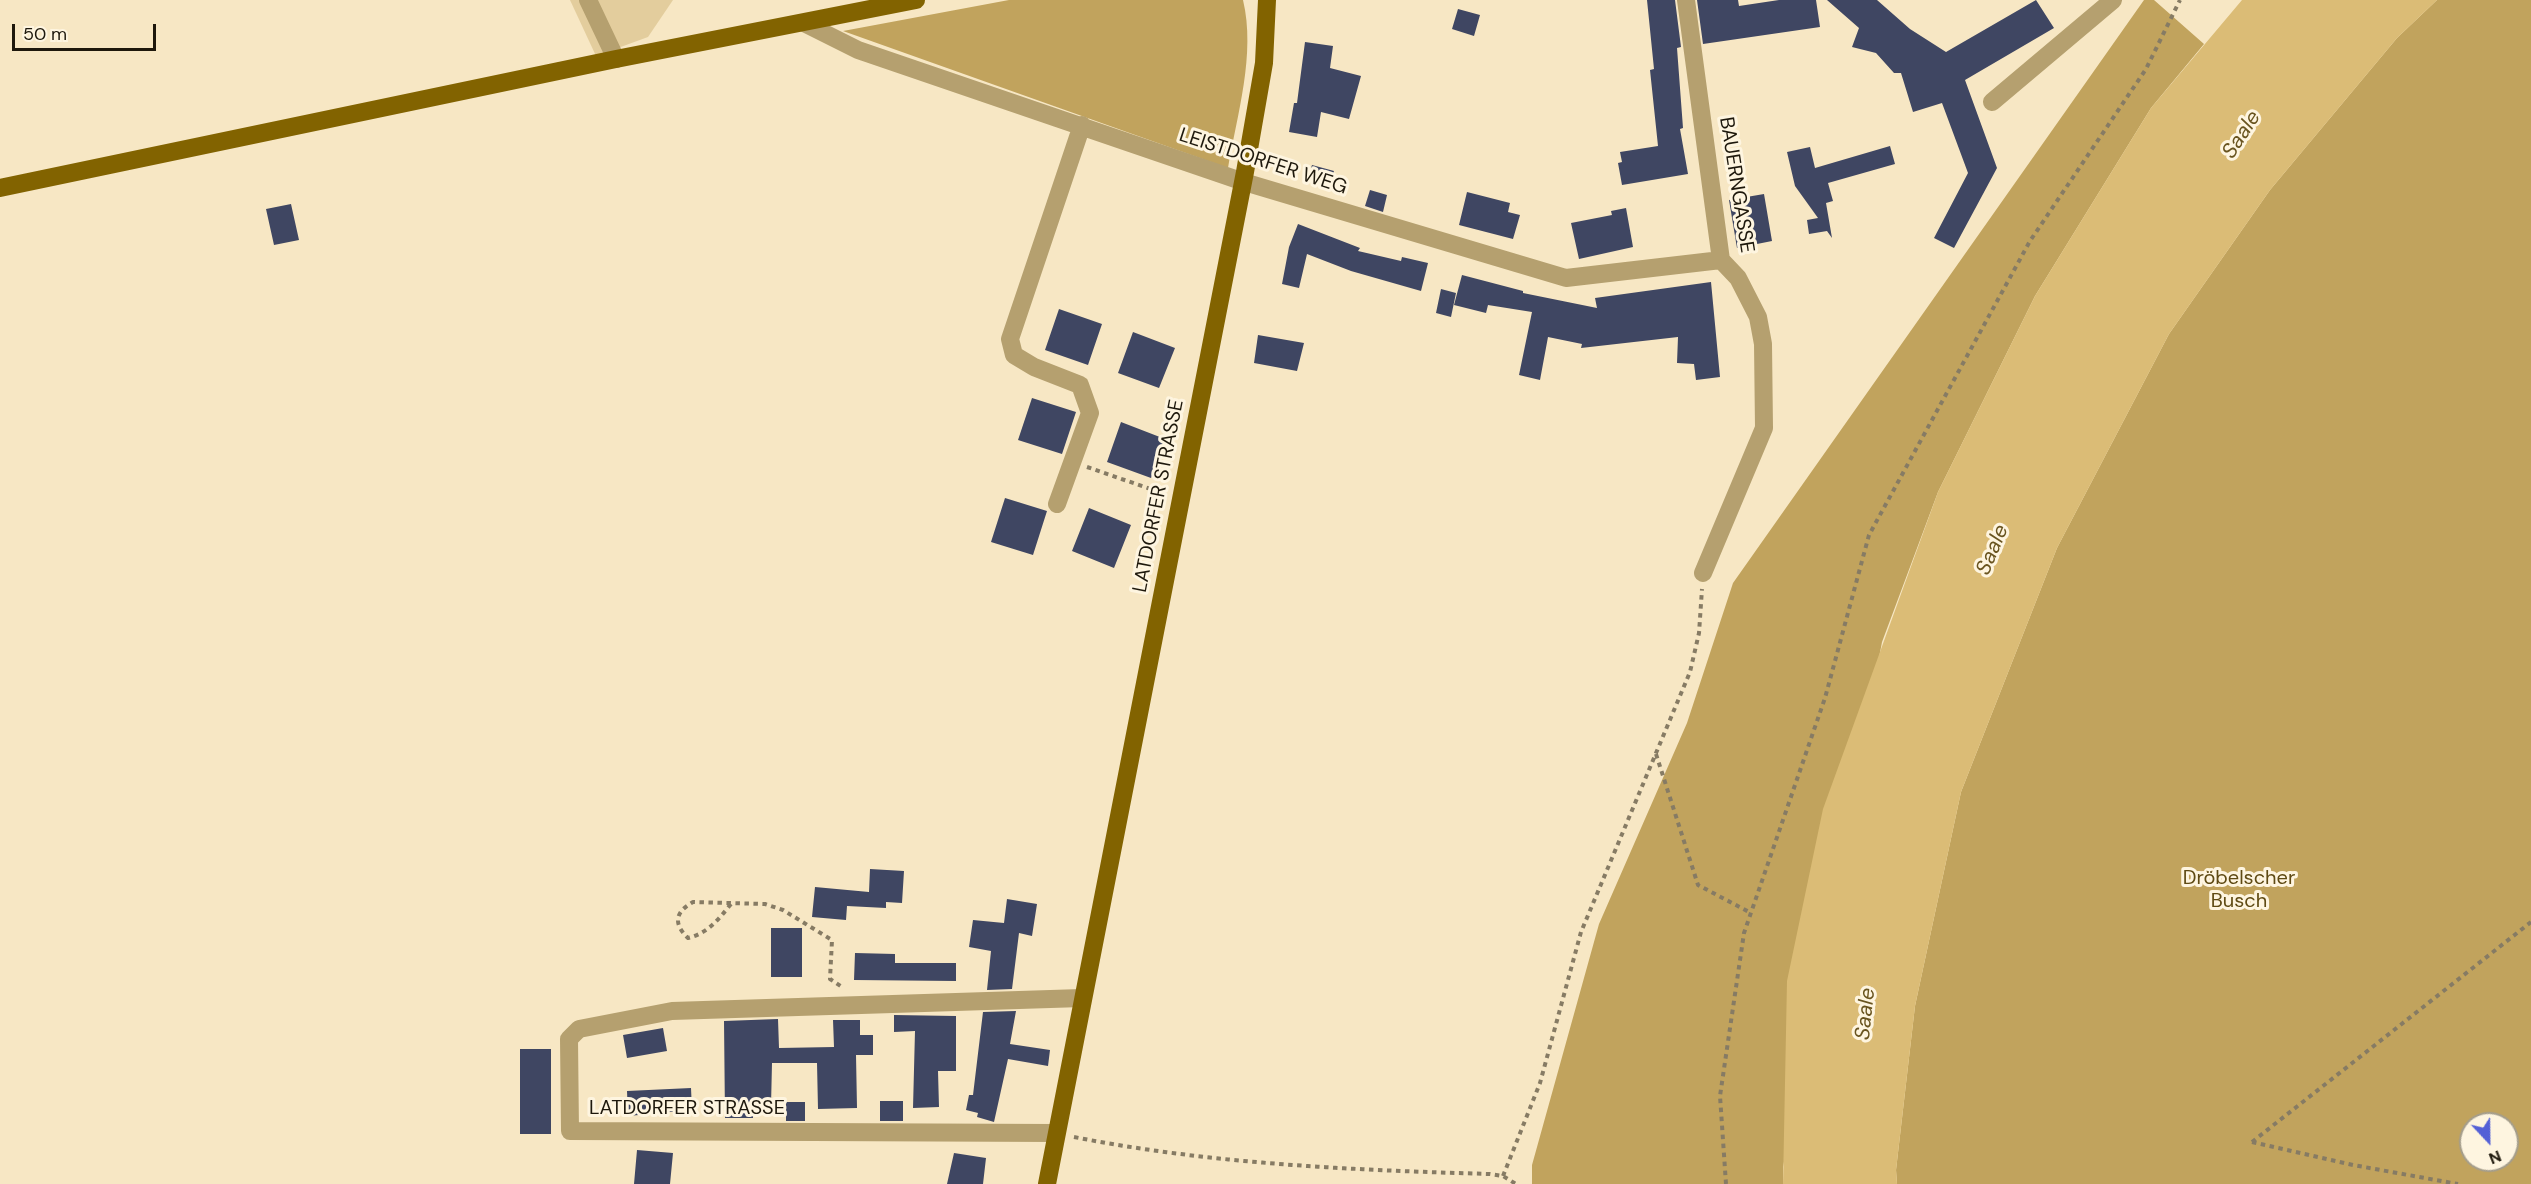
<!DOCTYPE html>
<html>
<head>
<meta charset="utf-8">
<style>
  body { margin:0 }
  #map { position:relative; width:2531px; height:1184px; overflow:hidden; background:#f7e7c4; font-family:"DM Sans",sans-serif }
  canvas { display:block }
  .north { position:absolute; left:2459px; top:1112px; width:60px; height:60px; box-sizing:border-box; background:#fef5e0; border:2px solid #a49d8b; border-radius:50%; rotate:158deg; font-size:16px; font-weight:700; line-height:24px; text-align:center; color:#1e180c }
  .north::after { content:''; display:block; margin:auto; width:21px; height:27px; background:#5460d6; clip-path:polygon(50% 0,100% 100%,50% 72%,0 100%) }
  .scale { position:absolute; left:12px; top:24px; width:144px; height:27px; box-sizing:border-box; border:3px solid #1e180c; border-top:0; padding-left:8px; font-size:18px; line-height:21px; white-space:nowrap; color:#1e180c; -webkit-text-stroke:4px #fef5e0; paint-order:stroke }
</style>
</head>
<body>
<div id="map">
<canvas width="2531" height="1184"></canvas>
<div class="north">N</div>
<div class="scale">50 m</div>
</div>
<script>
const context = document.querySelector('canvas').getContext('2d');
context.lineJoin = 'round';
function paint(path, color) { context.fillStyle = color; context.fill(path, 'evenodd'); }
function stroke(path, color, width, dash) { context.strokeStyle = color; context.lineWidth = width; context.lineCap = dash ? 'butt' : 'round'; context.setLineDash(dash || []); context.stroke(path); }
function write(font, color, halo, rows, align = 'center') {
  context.font = font + ' "DM Sans",sans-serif'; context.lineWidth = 6; context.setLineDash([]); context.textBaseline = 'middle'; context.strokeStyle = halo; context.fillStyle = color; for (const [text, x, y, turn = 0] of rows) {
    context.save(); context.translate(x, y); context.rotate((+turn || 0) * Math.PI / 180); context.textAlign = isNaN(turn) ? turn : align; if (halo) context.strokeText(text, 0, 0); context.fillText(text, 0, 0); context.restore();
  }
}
paint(new Path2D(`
  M 570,0 L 673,0 L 648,37 L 596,56 Z`), '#e3cd9d');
paint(new Path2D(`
  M 1009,0 L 1243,0 C 1256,54 1237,115 1228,168 L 843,31 Z
  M 2144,0 L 2154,0 L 2204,44 L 2151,108 L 2035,296 L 1938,492 L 1882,642 L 1783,1167 L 1783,1184 L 1532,1184 L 1532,1165 L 1599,924 L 1687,723 L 1733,583 Z
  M 2437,0 L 2531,0 L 2531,1184 L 1897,1184 L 1896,1170 L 1915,1006 L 1961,792 L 2057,548 L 2169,334 L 2270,190 L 2397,38 ZM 2471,1124 L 2507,1124 L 2507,1160 L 2471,1160 Z`), '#c1a35d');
paint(new Path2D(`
  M 2242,0 L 2437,0 L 2397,38 L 2270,190 L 2169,334 L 2057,548 L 1961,792 L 1915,1006 L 1896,1170 L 1897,1184 L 1783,1184 L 1787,981 L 1823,809 L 1938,492 L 2035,296 L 2151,108 Z`), '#dbbc76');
paint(new Path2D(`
  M 1647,0 L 1675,0 L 1681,47 L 1677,48 L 1683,128 L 1680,129 L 1688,174 L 1622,185 L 1618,163 L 1622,162 L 1620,152 L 1658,146 L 1650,70 L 1654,69 Z
  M 1697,0 L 1738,0 L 1739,6 L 1779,0 L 1816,0 L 1820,27 L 1703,44 Z
  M 1827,0 L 1877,0 L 1910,29 L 1946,52 L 2036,0 L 2054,28 L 1965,80 L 1997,168 L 1954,248 L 1934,238 L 1968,173 L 1942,103 L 1913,112 L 1901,73 L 1894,73 L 1876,53 L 1852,47 L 1859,28 Z
  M 1458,9 L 1480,15 L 1474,36 L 1452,29 Z
  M 1305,42 L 1333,46 L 1330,68 L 1361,76 L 1349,119 L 1321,112 L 1317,137 L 1289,132 L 1294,103 L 1297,103 Z
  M 1890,146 L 1895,164 L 1828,183 L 1833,201 L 1826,203 L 1832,238 L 1827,231 L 1809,234 L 1807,220 L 1818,218 L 1795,186 L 1787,152 L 1810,147 L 1815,168 Z
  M 1312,165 L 1334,171 L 1329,187 L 1307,181 Z
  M 1370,190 L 1387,195 L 1383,212 L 1365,206 Z
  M 1467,192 L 1510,203 L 1508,212 L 1520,215 L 1513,239 L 1459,225 Z
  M 1764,194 L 1772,241 L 1737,248 L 1729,200 Z
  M 291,204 L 299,240 L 274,245 L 266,209 Z
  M 1626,208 L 1633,247 L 1579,259 L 1571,223 L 1612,215 L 1611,211 Z
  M 1298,224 L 1360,248 L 1358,251 L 1401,261 L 1402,257 L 1428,263 L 1421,291 L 1351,271 L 1307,254 L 1299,288 L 1282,284 L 1289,247 Z
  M 1462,275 L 1523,291 L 1523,293 L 1597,308 L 1595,298 L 1711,282 L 1720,377 L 1696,380 L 1694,364 L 1677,363 L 1678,337 L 1581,348 L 1582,344 L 1548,337 L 1540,380 L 1519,375 L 1532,312 L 1488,305 L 1486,313 L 1454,305 Z
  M 1441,289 L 1456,293 L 1451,317 L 1436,313 Z
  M 1059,309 L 1102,324 L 1088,365 L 1045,350 Z
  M 1133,332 L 1175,348 L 1159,388 L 1118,373 Z
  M 1258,335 L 1304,343 L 1297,371 L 1254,363 Z
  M 1032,398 L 1076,412 L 1062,454 L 1018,440 Z
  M 1121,422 L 1165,439 L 1151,478 L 1107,462 Z
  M 1005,498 L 1047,511 L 1033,555 L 991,542 Z
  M 1089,508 L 1131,525 L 1114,568 L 1072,551 Z
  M 870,869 L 904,871 L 902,903 L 886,902 L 886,908 L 847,906 L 846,920 L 812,917 L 815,887 L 869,892 Z
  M 1007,899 L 1037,904 L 1032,936 L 1019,933 L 1012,989 L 987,990 L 991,951 L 969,947 L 973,920 L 1004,923 Z
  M 771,928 L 802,928 L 802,977 L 771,977 Z
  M 855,953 L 895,954 L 895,963 L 956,963 L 956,981 L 854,980 Z
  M 1016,1011 L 1010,1044 L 1050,1050 L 1048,1066 L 1008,1059 L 994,1122 L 977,1117 L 978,1113 L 966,1110 L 969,1095 L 973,1095 L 983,1012 Z
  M 894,1015 L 956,1016 L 956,1071 L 938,1071 L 939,1107 L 913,1108 L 915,1031 L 894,1032 Z
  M 778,1019 L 779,1048 L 834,1047 L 833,1020 L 860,1020 L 860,1035 L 873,1035 L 873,1055 L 856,1055 L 857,1108 L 818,1109 L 817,1063 L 772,1063 L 771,1106 L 753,1106 L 753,1118 L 725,1118 L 724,1021 Z
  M 663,1028 L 667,1051 L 627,1058 L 623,1035 Z
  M 520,1049 L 551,1049 L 551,1134 L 520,1134 Z
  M 691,1088 L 692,1110 L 628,1116 L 627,1091 Z
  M 880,1101 L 903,1101 L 903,1121 L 880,1121 Z
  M 786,1102 L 805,1102 L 805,1121 L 786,1121 Z
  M 637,1150 L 673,1153 L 670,1184 L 634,1184 Z
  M 954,1153 L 986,1158 L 983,1184 L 947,1184 Z`), '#3f4662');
stroke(new Path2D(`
  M 1087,467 L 1165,494
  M 1656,754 L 1698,885 L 1751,913
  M 731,904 C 718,920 708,933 688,938 C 673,924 675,912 693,902 L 765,904 L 783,910 L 832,940 L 830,979 L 842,987
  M 1074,1137 C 1211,1164 1351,1170 1490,1174 L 1503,1176 L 1516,1184
  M 2252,1142 L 2531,922
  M 2252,1142 L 2353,1165 L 2458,1184
  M 1503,1176 L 1540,1083 L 1581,932 L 1690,672 L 1699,633 L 1702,589
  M 1726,1184 L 1720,1096 L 1744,933 L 1825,698 L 1869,535 L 2030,241 L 2146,69 L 2180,0`), '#867b64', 4, [4.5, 4.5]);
stroke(new Path2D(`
  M 588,0 L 616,59
  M 1686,0 L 1721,260 L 1738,278 L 1758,317 L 1763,344 L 1764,428 L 1703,573
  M 804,23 L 858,50 L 1244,182 L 1566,278 L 1721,260
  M 1992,102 L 2113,0
  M 1057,504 L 1090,413 L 1080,385 L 1034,367 L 1014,355 L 1010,339 L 1082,125
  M 1055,1133 L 570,1131 L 569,1039 L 579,1029 L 672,1011 L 1082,998`), '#b5a06f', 18);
stroke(new Path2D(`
  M 0,188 L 616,59 L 916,0
  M 1047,1184 L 1245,172 L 1264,63 L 1267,0`), '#826300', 18);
write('20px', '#1e180c', '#fef5e0', [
  ["LEISTDORFER WEG",1263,162,18],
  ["BAUERNGASSE",1736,185,81],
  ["LATDORFER STRASSE",1159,496,-79],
  ["LATDORFER STRASSE",687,1109]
]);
write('20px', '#5f4a13', '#fef5e0', [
  ["Dröbelscher",2239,879],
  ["Busch",2239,902]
]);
write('italic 21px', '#69541f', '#fef5e0', [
  ["Saale",2242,135,-57],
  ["Saale",1993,550,-67],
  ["Saale",1866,1014,-84]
]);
</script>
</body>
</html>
